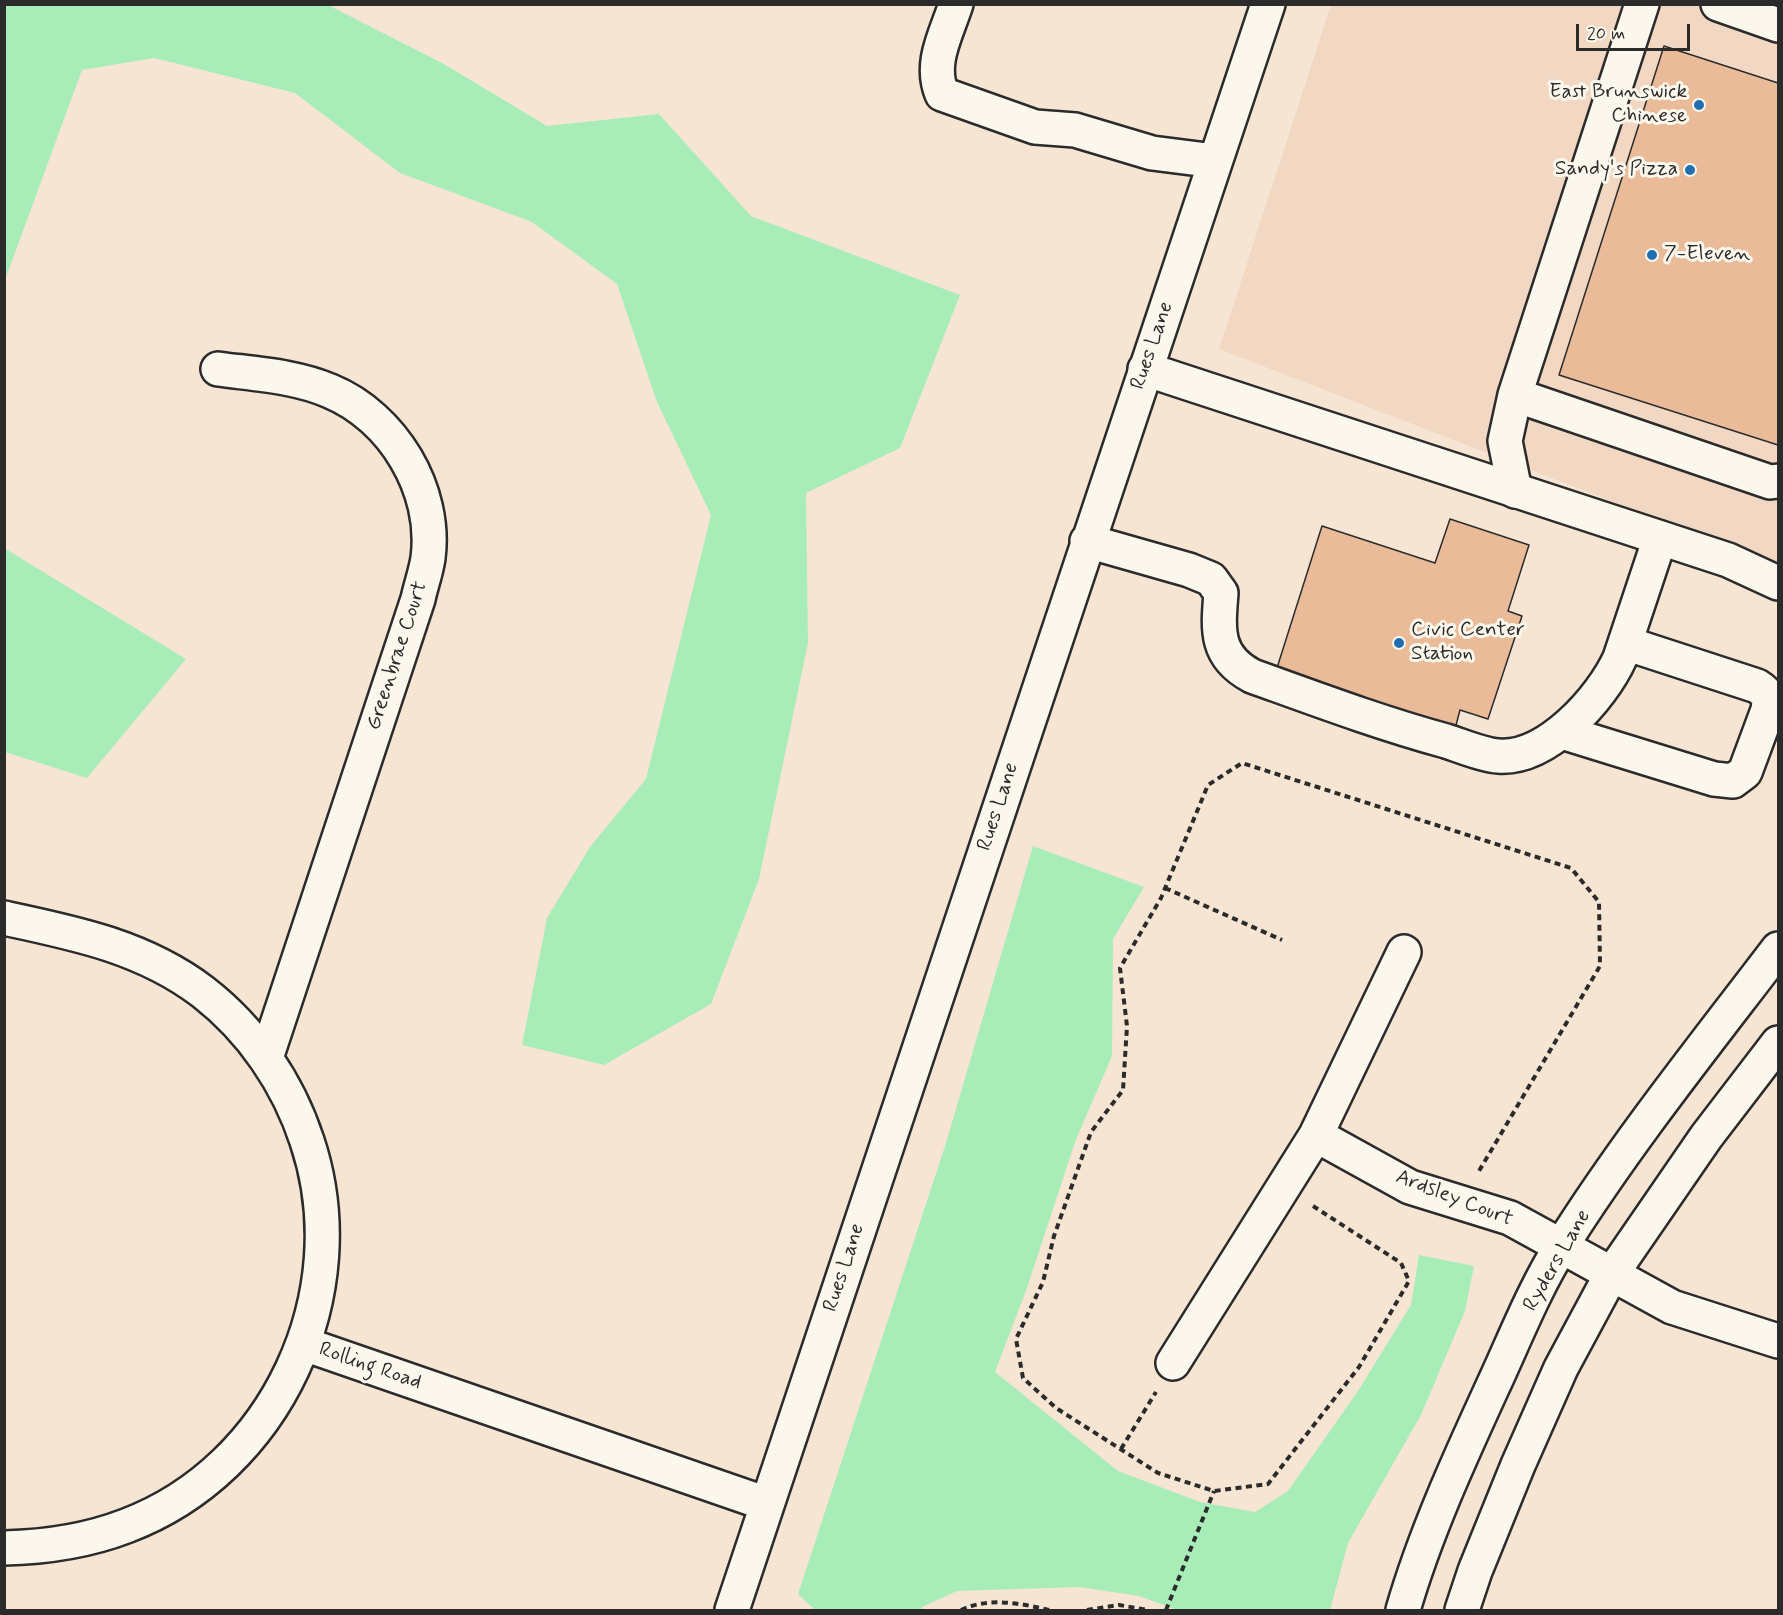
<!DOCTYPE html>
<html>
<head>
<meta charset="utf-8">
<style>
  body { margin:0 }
  #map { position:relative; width:1783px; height:1615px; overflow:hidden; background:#f6e5d3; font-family:Mynerve,sans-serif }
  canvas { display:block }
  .frame { position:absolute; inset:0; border:6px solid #2b2b2b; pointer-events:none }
  .scale { position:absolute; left:1576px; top:24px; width:114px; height:27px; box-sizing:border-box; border:3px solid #2b2b2b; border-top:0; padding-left:8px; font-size:18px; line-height:21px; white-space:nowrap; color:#2b2b2b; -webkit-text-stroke:4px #fbf7ec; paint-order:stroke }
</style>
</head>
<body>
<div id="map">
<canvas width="1783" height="1615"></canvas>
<div class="frame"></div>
<div class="scale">20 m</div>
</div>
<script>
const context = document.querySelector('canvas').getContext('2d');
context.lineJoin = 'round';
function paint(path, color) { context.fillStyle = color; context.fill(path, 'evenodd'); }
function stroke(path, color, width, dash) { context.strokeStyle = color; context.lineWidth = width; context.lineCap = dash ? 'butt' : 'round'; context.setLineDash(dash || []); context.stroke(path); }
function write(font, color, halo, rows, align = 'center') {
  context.font = font + ' Mynerve,sans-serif'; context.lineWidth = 6; context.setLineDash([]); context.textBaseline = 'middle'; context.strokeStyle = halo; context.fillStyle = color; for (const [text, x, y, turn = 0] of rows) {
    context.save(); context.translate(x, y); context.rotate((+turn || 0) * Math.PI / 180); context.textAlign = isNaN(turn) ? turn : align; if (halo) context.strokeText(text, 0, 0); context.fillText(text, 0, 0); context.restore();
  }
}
paint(new Path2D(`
  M 1331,5 L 1778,5 L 1778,566 L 1219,349 Z`), '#f2d8c2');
paint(new Path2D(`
  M 328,5 L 444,64 L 547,126 L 659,114 L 751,216 L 960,295 L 900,448 L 806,493 L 808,643 L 759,879 L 711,1004 L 604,1065 L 522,1045 L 547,918 L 590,847 L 646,779 L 711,515 L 657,402 L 617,284 L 532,222 L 400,173 L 295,93 L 154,58 L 82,70 L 5,280 L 5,5 Z
  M 4,548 L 186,659 L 87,778 L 5,752 Z
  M 1033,846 L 1144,887 L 1113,939 L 1112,1056 L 1075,1142 L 1027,1288 L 995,1372 L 1118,1471 L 1200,1502 L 1255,1512 L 1288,1491 L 1358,1391 L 1411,1305 L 1419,1255 L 1474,1266 L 1465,1311 L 1421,1415 L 1348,1543 L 1330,1610 L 1177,1610 L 1139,1596 L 1079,1587 L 957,1591 L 922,1607 L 921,1610 L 815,1610 L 798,1594 L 946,1143 Z`), '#a8edb8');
const building = new Path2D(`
  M 1664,46 L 1778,83 L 1778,445 L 1559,375 Z
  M 1450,519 L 1529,545 L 1508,611 L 1522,616 L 1488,719 L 1460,710 L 1455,729 L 1276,671 L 1322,526 L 1435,563 Z`);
paint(building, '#e9bb99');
stroke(building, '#2b2b2b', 1.5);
const minor = new Path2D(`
  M 956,4 C 946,35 929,63 942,94 L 1035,127 L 1075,130 L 1152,153 L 1215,161
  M 1718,4 L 1778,25
  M 218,369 C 255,374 295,376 330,391 C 393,417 437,490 428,558 C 426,572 421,585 418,599 L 266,1058
  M 1515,395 L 1770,482 L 1778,481
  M 1515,491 L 1505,441 L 1515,395 L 1642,4
  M 1087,541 L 1189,570 L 1211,579 L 1221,593 C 1218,630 1215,656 1252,676 C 1316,699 1380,723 1446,741 C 1462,746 1482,755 1498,756 C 1547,760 1602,698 1620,658 L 1660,538
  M 1562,732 L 1714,779 L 1733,781 L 1745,772 L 1768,710 C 1770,697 1768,693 1757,686 L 1625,643
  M 4,918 C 75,933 144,947 203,992 C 252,1030 288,1083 307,1141 C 358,1293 277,1469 126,1526 C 87,1541 47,1547 4,1548
  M 1316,1135 L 1410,1187 L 1510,1218 L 1672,1307 L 1778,1341
  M 304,1344 L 767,1504
  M 1173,1363 L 1316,1135 L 1404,952
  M 732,1610 L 1268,4`);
const major = new Path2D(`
  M 1145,369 L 1728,560 L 1778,583
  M 1403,1610 C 1425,1534 1459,1460 1492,1388 C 1514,1341 1534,1289 1562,1245 C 1627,1142 1704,1046 1778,949
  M 1462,1610 L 1475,1571 L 1518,1465 L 1561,1368 L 1611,1275 L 1706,1137 L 1778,1043`);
stroke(minor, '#2b2b2b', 38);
stroke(major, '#2b2b2b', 38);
stroke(new Path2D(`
  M 1165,888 L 1282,940
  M 1313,1206 L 1401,1263 L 1409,1281 L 1359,1367 L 1268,1484 L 1214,1491 L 1158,1473 L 1056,1408 L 1023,1378 L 1016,1339 L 1043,1282 L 1054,1236 L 1091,1132 L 1123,1090 L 1127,1026 L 1120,968 L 1161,898 L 1208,785 L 1242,763 L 1571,868 L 1599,902 L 1600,966 L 1479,1171
  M 1121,1449 L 1156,1392
  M 961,1610 C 989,1597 1019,1603 1049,1610
  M 1087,1610 L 1119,1605 L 1148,1610
  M 1166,1610 L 1214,1491`), '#2b2b2b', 4, [6, 4.5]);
stroke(minor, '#fbf7ec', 33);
stroke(major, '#fbf7ec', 33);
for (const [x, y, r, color] of [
  [1699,105,6,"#1f6fb2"],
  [1690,170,6,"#1f6fb2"],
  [1652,255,6,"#1f6fb2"],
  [1399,643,6,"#1f6fb2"]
]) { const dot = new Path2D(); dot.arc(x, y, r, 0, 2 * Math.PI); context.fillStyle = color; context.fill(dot); stroke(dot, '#fbf7ec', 2); }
write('21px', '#2b2b2b', '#fbf7ec', [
  ["East Brunswick",1687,93],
  ["Chinese",1687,117],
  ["Sandy's Pizza",1678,170],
  ["7-Eleven",1664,255,"left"],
  ["Civic Center",1411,631,"left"],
  ["Station",1411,655,"left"]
], 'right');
write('21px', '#2b2b2b', '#fbf7ec', [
  ["Rues Lane",1153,346,-71],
  ["Greenbrae Court",398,656,-72],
  ["Rues Lane",999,807,-72],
  ["Ardsley Court",1454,1199,21],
  ["Ryders Lane",1558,1261,-60],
  ["Rues Lane",845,1268,-72],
  ["Rolling Road",370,1367,19]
]);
</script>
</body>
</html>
